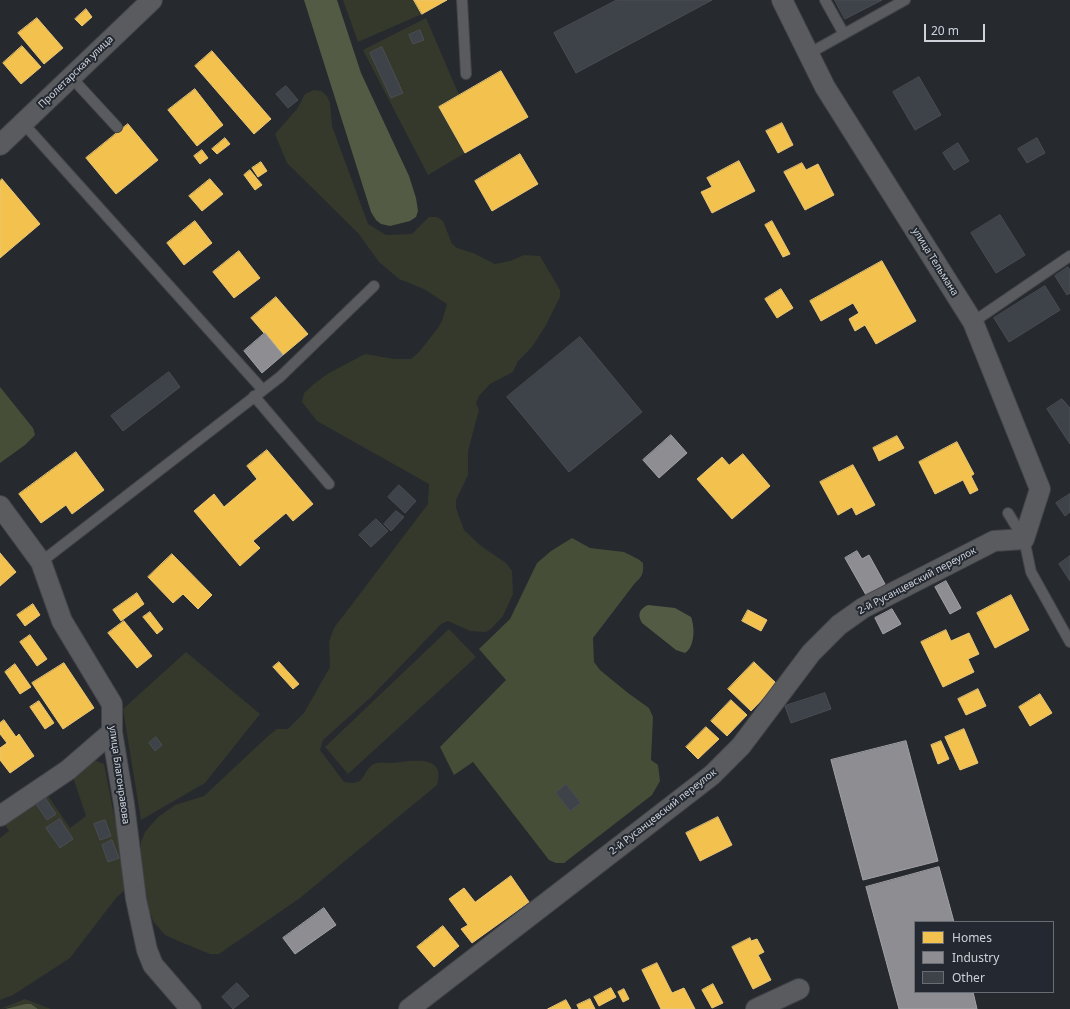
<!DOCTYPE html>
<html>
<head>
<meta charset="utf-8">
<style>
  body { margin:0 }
  #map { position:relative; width:1070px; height:1009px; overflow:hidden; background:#26292e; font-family:"Noto Sans",sans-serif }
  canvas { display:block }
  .legend { position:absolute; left:914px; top:921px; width:140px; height:72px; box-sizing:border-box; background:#232831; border:1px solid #686c74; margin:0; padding:5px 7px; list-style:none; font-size:12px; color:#cfd3d9 }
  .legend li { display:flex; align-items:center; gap:8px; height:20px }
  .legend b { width:20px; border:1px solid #686c74 }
  .scale { position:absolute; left:924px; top:24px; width:61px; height:18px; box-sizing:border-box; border:2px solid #cfd3d9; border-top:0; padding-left:5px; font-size:12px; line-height:14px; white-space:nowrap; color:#cfd3d9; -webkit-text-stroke:3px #232831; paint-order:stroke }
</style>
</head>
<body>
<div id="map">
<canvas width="1070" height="1009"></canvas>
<ul class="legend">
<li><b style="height:11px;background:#f2c14e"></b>Homes</li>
<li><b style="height:11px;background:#8d8d92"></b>Industry</li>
<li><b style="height:11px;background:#3e4249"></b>Other</li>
</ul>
<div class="scale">20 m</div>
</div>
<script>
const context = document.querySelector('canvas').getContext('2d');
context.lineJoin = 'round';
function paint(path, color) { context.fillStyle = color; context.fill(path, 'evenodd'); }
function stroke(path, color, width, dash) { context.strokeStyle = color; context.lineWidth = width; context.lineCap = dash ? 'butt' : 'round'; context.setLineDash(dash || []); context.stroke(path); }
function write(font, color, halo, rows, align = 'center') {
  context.font = font + ' "Noto Sans",sans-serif'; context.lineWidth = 4; context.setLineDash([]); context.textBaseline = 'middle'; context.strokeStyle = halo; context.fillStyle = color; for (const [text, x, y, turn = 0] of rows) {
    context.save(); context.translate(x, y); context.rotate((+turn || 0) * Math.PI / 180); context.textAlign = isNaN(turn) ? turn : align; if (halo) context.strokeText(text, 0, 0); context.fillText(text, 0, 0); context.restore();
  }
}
paint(new Path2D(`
  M 343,0 L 414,0 L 422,14 L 358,42 Z
  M 426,18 L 459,95 L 439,107 L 465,153 L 428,175 L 363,50 Z
  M 314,90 L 321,91 L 327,96 L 330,103 L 332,126 L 368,224 L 386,235 L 412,234 L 429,217 L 437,217 L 443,221 L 452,244 L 457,248 L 473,253 L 495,264 L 510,261 L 524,255 L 540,256 L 560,290 L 560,297 L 546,325 L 532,347 L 518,361 L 513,372 L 490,384 L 479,396 L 476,403 L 479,410 L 468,451 L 468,475 L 456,500 L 456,508 L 464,530 L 481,546 L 506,563 L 512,571 L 513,594 L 503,616 L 492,628 L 486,632 L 470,631 L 448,621 L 441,624 L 371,697 L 323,740 L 320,750 L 344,782 L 353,783 L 360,781 C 364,777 367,769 371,766 C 376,761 385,763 392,763 C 410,761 447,753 437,785 L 300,898 L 219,954 L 210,954 L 183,943 L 165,935 L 153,921 L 149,909 L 141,860 L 141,842 L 145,832 L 158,817 L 175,805 L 204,796 L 268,736 L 277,729 L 288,729 L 304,713 L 330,667 L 329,642 L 334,628 L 428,504 L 429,484 L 317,421 L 302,402 L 304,393 L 314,384 L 329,373 L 365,354 L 394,359 L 411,359 L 419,352 L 438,328 L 442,321 L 447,304 L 424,289 L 399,279 L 379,262 L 358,233 L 287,163 L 275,134 L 297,109 L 305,94 Z
  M 449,629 L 476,657 L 348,774 L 325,747 Z
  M 186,652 L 260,714 L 205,783 L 141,820 L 123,709 Z
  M 91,759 L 104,764 L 128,887 L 116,898 L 70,958 L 13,995 L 0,1000 L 0,838 L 9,831 L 4,823 L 46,793 L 70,828 L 86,816 L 72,774 Z
  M 25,999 L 51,1009 L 38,1009 L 31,1004 L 0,1009 Z`), '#35392b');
paint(new Path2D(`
  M 0,387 L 33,428 L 35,435 L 25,445 L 0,463 Z
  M 572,538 L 590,548 L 624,552 L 638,559 L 643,563 C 644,573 642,577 635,583 L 593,638 L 594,662 L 600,670 L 628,693 L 649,708 L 653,717 L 651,760 L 658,765 L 660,781 L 652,795 L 564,863 L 556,863 L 549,860 L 473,762 L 454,775 L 440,747 L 506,680 L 479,649 L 510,619 L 537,563 L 551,551 Z`), '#474e38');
paint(new Path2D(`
  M 304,0 L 337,0 L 361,73 L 409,176 L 416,198 L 418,211 L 416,217 L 410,221 L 390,226 L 381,224 L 376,220 L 371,212 Z
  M 648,605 L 675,608 L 691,617 C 695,627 695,647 685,653 L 676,650 L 642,623 C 637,615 639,609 648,605 Z
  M 26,1004 L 31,1004 L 38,1009 L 5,1009 Z`), '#545b44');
const homes = new Path2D(`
  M 414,0 L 447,0 L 422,14 Z
  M 86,9 L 92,17 L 82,26 L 75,19 Z
  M 37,18 L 63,48 L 44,64 L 18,33 Z
  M 22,46 L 41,67 L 21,84 L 3,63 Z
  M 212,51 L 271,119 L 254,134 L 195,66 Z
  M 501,71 L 528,117 L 465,153 L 439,107 Z
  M 195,89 L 223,125 L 197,146 L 168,110 Z
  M 782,123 L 793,145 L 778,153 L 766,131 Z
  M 128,124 L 158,160 L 116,194 L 86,158 Z
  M 225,138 L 230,144 L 217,154 L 212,149 Z
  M 202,150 L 208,158 L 200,164 L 194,156 Z
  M 520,154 L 538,184 L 492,211 L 475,181 Z
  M 739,161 L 755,191 L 712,213 L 701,192 L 712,187 L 707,178 Z
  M 261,162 L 267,171 L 258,177 L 252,168 Z
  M 802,163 L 806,170 L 818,164 L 834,195 L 805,210 L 784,172 Z
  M 250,170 L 262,185 L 255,190 L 244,175 Z
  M 2,179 L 40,224 L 0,258 L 0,181 Z
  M 210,179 L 223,194 L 202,211 L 189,196 Z
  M 195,221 L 212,243 L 184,265 L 167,243 Z
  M 772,221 L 790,254 L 783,257 L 765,225 Z
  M 239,251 L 260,278 L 234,298 L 213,272 Z
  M 882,261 L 916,321 L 876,344 L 865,325 L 855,331 L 849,319 L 859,313 L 853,303 L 821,321 L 810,301 Z
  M 781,289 L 793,308 L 777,318 L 765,299 Z
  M 276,297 L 308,334 L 283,355 L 251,318 Z
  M 897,436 L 904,448 L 879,461 L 873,448 Z
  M 957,442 L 974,474 L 971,476 L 978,490 L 970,494 L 963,480 L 935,494 L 919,462 Z
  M 267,450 L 313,504 L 293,521 L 286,513 L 253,541 L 260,548 L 240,566 L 194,511 L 214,494 L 224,507 L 257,479 L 247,466 Z
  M 76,452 L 104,490 L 72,514 L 66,505 L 41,523 L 19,494 Z
  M 743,454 L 770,486 L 732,519 L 697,479 L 722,457 L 729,465 Z
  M 853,465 L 875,505 L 856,515 L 852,507 L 838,515 L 820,482 Z
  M 0,553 L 16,572 L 0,586 Z
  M 172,554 L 212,595 L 198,609 L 183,594 L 173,603 L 148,577 Z
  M 137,593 L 144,604 L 121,621 L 113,610 Z
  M 1011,595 L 1029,630 L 995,648 L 977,613 Z
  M 33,604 L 40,615 L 25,626 L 17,615 Z
  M 748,610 L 767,620 L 761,631 L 742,621 Z
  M 150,612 L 163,629 L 157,634 L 143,617 Z
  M 124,621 L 152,656 L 137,668 L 108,633 Z
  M 946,630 L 951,641 L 969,633 L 979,654 L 968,659 L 974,672 L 943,687 L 921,642 Z
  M 30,635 L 47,659 L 37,666 L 20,642 Z
  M 279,662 L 299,684 L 293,689 L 273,667 Z
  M 754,662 L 777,684 L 751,711 L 728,689 Z
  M 64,663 L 94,708 L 63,729 L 32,683 Z
  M 15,664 L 31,687 L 20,694 L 5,672 Z
  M 978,689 L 986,706 L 966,715 L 958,699 Z
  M 1040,694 L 1052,713 L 1030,726 L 1019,707 Z
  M 731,700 L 747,715 L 727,736 L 711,721 Z
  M 39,701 L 54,723 L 45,729 L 30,707 Z
  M 4,720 L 16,737 L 19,734 L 34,756 L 10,773 L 0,760 L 0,748 L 7,743 L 0,734 L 0,723 Z
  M 706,727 L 719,739 L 698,759 L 686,747 Z
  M 964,729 L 978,763 L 960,770 L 945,737 Z
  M 941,741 L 949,759 L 938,764 L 931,745 Z
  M 718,817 L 732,845 L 700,861 L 686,833 Z
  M 511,876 L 529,902 L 472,943 L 461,929 L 468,925 L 449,899 L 464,888 L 475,902 Z
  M 443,926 L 459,946 L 434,967 L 417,947 Z
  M 750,938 L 751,941 L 757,939 L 764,952 L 758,955 L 771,980 L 753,989 L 732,947 Z
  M 657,963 L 672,993 L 684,988 L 695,1009 L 661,1009 L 642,970 Z
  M 713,984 L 723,1003 L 712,1008 L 702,990 Z
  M 611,988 L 616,997 L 599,1006 L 594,997 Z
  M 624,989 L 629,999 L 623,1002 L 618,992 Z
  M 590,999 L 595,1009 L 579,1009 L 577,1005 Z
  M 566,1000 L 571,1009 L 548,1009 Z`);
paint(homes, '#f2c14e');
stroke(homes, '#e8c678', 1);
const industry = new Path2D(`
  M 265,333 L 283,355 L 262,373 L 244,351 Z
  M 671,435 L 687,453 L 659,478 L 643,460 Z
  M 857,551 L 862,559 L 869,555 L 885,584 L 866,595 L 845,558 Z
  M 946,581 L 961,608 L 950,614 L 935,587 Z
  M 892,609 L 901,624 L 883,634 L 875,618 Z
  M 906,741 L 938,861 L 863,880 L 831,760 Z
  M 939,867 L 954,922 L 915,922 L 915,992 L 973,992 L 977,1009 L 899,1009 L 866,887 Z
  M 324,908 L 336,925 L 295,954 L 283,938 Z`);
paint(industry, '#8d8d92');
stroke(industry, '#a1a2a7', 1);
const building = new Path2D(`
  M 617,0 L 712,0 L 576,73 L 554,33 Z
  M 835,0 L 882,0 L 845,19 Z
  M 420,30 L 424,40 L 413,44 L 409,35 Z
  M 382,47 L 403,93 L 391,98 L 370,53 Z
  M 919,77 L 941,115 L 915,130 L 893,92 Z
  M 286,86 L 298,100 L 288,108 L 276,94 Z
  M 1037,138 L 1045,153 L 1027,163 L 1018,149 Z
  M 958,143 L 969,161 L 954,170 L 943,153 Z
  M 1000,215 L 1025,255 L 996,273 L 971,233 Z
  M 1068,267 L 1070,270 L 1070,293 L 1067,295 L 1055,276 Z
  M 1045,286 L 1060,310 L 1009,342 L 994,318 Z
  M 580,337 L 642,412 L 569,472 L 507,397 Z
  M 169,372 L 180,387 L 123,431 L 111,416 Z
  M 1062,399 L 1070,408 L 1070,444 L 1047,409 Z
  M 399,485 L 416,501 L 405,513 L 388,497 Z
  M 1070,494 L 1070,512 L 1065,516 L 1056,503 Z
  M 396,511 L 404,517 L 391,531 L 384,524 Z
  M 376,519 L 388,531 L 371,547 L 359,535 Z
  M 1070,556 L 1070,581 L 1059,564 Z
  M 825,693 L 831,709 L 791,723 L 785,706 Z
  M 156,737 L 162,745 L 155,751 L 149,743 Z
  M 566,784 L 581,803 L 570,811 L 556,793 Z
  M 45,798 L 56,814 L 47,820 L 36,804 Z
  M 60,819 L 73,839 L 60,848 L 46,828 Z
  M 105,820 L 111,836 L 100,840 L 94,824 Z
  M 112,840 L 119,858 L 108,862 L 102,845 Z
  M 237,983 L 249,996 L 233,1009 L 222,997 Z`);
paint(building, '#3e4249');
stroke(building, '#4b4d52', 1);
const service = new Path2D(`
  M 462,0 L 466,74
  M 825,0 L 844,34
  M 808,54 L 905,0
  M 71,77 L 117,127
  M 23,123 L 262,389
  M 973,322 L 1070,256
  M 254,396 L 329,484
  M 1008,513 L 1024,539 L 1031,572 L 1070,642
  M 41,562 L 280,377 L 374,286`);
const minor = new Path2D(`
  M 0,145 L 152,0
  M 0,506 L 41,562 L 62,621 L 112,704 L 112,732 L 124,804 L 136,899 L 147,950 L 153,965 L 191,1009
  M 0,816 L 68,770 L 112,732
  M 409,1009 L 712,775 L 741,746 L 811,653 L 839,625 L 863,608 L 994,541 L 1024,539 L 1040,489 L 973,322 L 825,87 L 782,0
  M 756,1009 L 799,989`);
stroke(service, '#424449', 12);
stroke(minor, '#424449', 22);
stroke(service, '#595b5e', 10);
stroke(minor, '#595b5e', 20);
write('10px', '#cfd3d9', '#232831', [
  ["Пролетарская улица",76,72,-44],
  ["улица Тельмана",935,262,58],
  ["2-й Русанцевский переулок",917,581,-28],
  ["улица Благонравова",119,775,82],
  ["2-й Русанцевский переулок",663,812,-38]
]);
</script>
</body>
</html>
